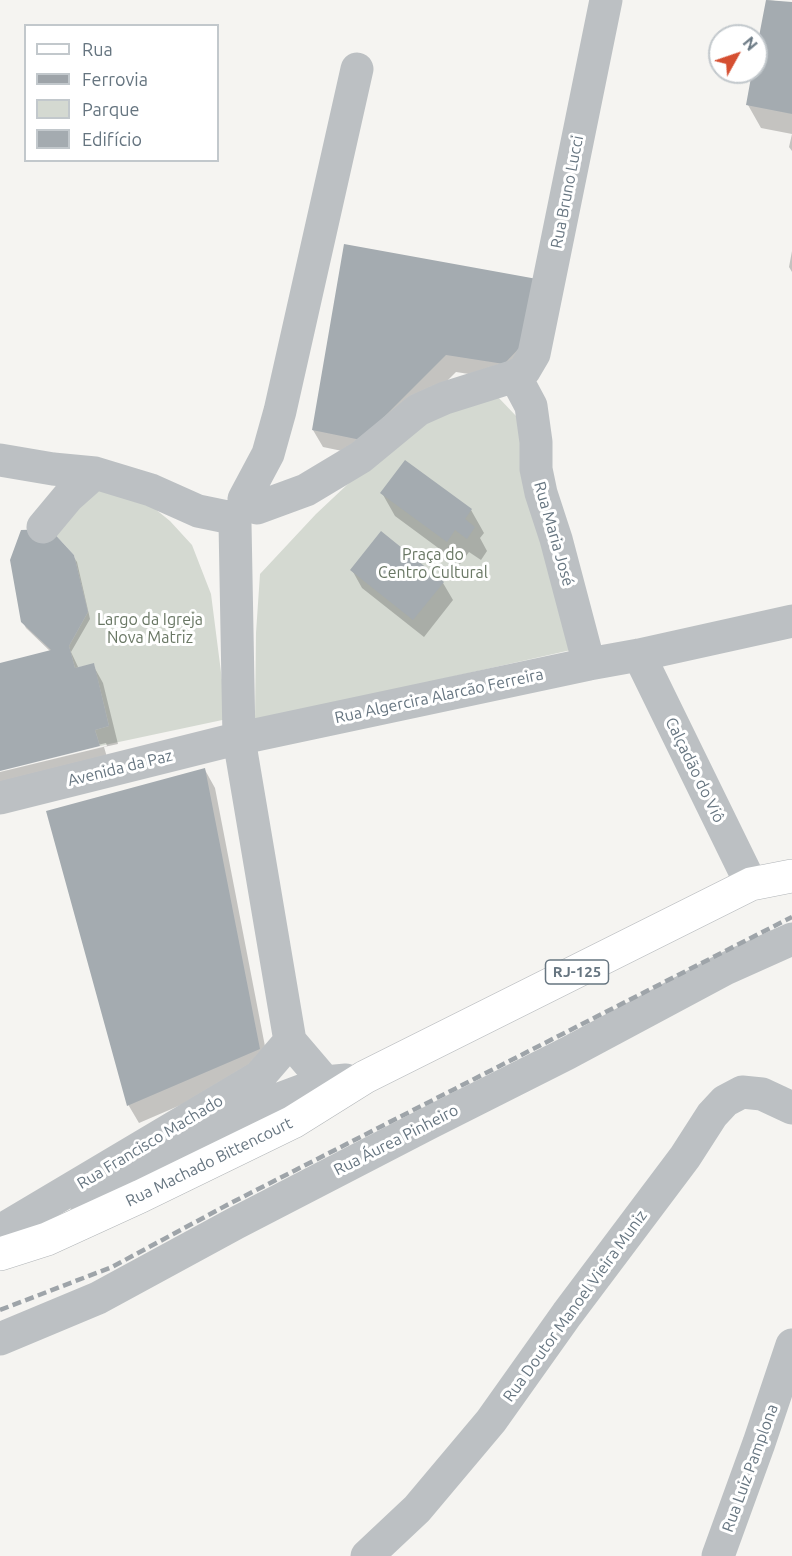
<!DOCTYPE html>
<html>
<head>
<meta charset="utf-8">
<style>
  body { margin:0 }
  #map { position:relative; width:792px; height:1556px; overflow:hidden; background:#f5f4f1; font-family:Ubuntu,sans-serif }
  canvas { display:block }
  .legend { position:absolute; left:24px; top:24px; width:195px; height:138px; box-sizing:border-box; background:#fff; border:2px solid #c2c8cc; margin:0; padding:8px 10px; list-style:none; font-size:18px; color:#667580 }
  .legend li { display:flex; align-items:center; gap:12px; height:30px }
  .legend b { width:30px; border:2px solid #c2c8cc }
  .north { position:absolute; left:708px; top:24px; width:60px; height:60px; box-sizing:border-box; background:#fff; border:2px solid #c2c8cc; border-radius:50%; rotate:50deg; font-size:16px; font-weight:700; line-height:24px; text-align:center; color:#667580 }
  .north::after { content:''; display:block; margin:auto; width:21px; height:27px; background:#d54f31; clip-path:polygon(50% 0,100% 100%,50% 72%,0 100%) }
</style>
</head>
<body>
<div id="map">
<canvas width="792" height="1556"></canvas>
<ul class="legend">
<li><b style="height:8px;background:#fff"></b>Rua</li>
<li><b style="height:8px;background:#9ea4a9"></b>Ferrovia</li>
<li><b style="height:16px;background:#d4d9d1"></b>Parque</li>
<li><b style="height:16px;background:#a4abb0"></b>Edifício</li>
</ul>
<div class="north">N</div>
</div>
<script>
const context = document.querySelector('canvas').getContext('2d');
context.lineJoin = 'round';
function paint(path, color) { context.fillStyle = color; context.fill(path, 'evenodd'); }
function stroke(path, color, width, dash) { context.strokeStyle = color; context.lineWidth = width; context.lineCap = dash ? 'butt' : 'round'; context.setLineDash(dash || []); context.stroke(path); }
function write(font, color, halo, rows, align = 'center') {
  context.font = font + ' Ubuntu,sans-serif'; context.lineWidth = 6; context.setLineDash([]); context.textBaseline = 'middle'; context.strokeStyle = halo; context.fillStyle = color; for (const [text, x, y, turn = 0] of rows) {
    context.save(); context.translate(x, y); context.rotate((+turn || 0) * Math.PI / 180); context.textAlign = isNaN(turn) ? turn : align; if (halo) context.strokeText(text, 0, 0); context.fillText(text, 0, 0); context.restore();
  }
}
paint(new Path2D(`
  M 497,396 L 517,417 L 580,648 L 255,721 L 256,633 L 260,574 L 316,514 L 366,467 L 410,433 L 453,407 Z
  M 101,488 L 149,504 L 170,521 L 192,545 L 211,594 L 227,719 L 100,746 L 95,730 L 109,726 L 94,664 L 75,668 L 69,646 L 88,612 L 74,555 L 50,529 Z`), '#d4d9d1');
paint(new Path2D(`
  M 767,0 L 792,3 L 792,151 L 789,147 L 792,134 L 761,128 L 748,105 L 754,72 L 756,72 L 756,61 Z
  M 792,251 L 792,272 L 789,267 Z
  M 536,280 L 514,381 L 456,372 L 371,457 L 323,447 L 313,430 Z
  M 405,462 L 471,510 L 484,533 L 480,538 L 487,551 L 481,560 L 469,552 L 460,564 L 395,516 L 382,493 Z
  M 73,556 L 77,562 L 90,619 L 71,652 L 79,669 L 93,665 L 103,683 L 118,744 L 104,747 L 109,764 L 0,791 L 0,772 L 107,746 L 106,743 L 0,769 L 0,664 L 51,652 L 26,628 L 23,622 Z
  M 352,570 L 443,583 L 453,600 L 424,637 L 362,588 Z
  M 205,770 L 215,788 L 269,1067 L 139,1123 L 129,1106 L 48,812 Z`), '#0003');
paint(new Path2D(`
  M 766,0 L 792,2 L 792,114 L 746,105 L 752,72 L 756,72 L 756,52 Z
  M 344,244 L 537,279 L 530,337 L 504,364 L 446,355 L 361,440 L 312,430 Z
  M 405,460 L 472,509 L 465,519 L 475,527 L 467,539 L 455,530 L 447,542 L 380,493 Z
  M 50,529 L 74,555 L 88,612 L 69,646 L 75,668 L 94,663 L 109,726 L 95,730 L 100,746 L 0,771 L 0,663 L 51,650 L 21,622 L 10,560 L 21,530 Z
  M 381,531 L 444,582 L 413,620 L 350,570 Z
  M 205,768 L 260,1049 L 127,1106 L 46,811 Z`), '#a4abb0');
const major = new Path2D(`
  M 0,1254 L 47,1239 L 141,1196 L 293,1122 L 365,1077 L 751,884 L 792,876`);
stroke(major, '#b0b4b7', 34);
stroke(new Path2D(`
  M 515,376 L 524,371 L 534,354 L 606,0
  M 0,460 L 53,469 L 95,473 L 151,490 L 198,511 L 232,518
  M 244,499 L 268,454 L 280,411 L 357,69
  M 257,508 L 306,490 L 361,457 L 418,410 L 445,398 L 515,376 L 531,406 L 536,442 L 536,469 L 541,493 L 556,539 L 589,664
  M 235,523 L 239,739 L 290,1041 L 325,1082
  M 43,527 L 68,497 L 95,473
  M 639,655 L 751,884
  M 0,798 L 232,740 L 589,664 L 639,655 L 792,621
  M 87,1211 L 194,1135 L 234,1116 L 325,1082 L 346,1080
  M 0,1231 L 259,1077 L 290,1041
  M 0,1339 L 98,1298 L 236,1223 L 429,1123 L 568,1053 L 725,969 L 792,939
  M 367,1556 L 417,1509 L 491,1421 L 567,1314 L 685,1157 L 712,1115 L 725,1101 L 742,1092 L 762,1094 L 792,1108
  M 718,1556 L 759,1443 L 792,1345`), '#bcc0c3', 33);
stroke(major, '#fff', 33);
stroke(new Path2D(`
  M 0,1310 L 112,1267 L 227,1205 L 792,917`), '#9ea4a9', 4.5, [9, 4.5]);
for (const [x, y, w] of [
  [577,972,63]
]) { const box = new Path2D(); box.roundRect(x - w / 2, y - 12, w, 24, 4.5); context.fillStyle = '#fff'; context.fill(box); stroke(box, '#667580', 1.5); }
write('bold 15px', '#667580', null, [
  ["RJ-125",577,972]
]);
write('16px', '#667580', '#fff', [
  ["Rua Bruno Lucci",567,192,-79],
  ["Rua Maria José",554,534,74],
  ["Rua Algercira Alarcão Ferreira",439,696,-12],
  ["Avenida da Paz",120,768,-14],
  ["Calçadão do Viô",695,770,64],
  ["Rua Áurea Pinheiro",396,1140,-27],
  ["Rua Francisco Machado",150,1142,-31],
  ["Rua Machado Bittencourt",209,1162,-26],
  ["Rua Doutor Manoel Vieira Muniz",575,1306,-54],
  ["Rua Luiz Pamplona",750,1468,-70]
]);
write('16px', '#697764', '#fff', [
  ["Praça do",433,555],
  ["Centro Cultural",433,573],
  ["Largo da Igreja",150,620],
  ["Nova Matriz",150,638]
]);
</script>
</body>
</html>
